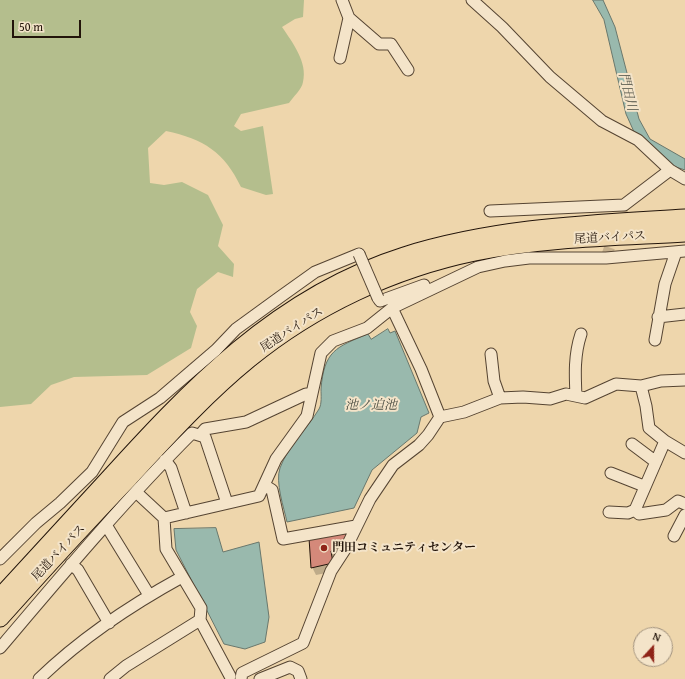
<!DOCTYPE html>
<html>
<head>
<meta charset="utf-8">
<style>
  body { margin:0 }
  #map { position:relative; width:685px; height:679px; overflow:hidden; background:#eed6ac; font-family:"Gentium Book Plus",serif }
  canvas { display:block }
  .north { position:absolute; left:633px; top:627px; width:40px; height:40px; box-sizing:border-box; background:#f4e4c9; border:1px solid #a0917d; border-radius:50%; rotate:21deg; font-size:11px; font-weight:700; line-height:16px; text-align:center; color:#22140a }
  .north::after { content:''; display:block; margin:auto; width:14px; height:18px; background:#8f2418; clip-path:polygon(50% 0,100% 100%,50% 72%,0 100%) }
  .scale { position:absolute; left:12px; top:20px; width:69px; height:18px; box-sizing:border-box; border:2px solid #22140a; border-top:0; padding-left:5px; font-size:12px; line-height:14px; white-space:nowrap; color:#22140a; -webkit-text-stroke:3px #f4e4c9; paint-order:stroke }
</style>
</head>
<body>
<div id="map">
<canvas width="685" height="679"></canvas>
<div class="north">N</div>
<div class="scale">50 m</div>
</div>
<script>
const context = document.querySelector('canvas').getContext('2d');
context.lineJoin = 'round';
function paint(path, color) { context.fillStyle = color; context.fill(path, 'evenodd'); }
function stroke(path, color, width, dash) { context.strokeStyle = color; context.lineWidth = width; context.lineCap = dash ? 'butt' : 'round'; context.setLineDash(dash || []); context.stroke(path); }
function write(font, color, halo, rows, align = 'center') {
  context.font = font + ' "Gentium Book Plus","Noto Serif JP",serif'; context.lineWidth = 4; context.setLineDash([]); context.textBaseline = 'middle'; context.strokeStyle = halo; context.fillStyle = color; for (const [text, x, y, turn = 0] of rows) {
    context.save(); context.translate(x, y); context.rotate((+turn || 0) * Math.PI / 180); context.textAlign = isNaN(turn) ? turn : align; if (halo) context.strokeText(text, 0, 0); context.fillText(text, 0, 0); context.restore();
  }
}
paint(new Path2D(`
  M 0,0 L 304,0 L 303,17 L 295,19 L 282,27 C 292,42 308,62 303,82 C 302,89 293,97 289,103 L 241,114 L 234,126 L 241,131 L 263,126 L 273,194 L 266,195 L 241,187 C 224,152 204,139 166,131 L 148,148 L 150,183 L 164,185 L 182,182 L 208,195 L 223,225 L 218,246 L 234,264 L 233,277 L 218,272 L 197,289 L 190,312 L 197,326 L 191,348 L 147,375 L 74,377 L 51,385 L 31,404 L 0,407 Z`), '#b4be8d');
const water = new Path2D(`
  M 593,0 L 603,0 L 615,27 L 639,119 L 650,139 L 685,159 L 685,170 L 673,166 L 635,134 L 626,114 L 604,20 Z
  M 388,329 L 390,333 L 395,331 L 429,413 L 421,417 L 417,433 L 372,470 L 354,508 L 287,522 C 284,508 275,482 280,468 C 288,446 307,429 319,409 C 322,404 321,395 321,389 C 324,351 336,347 368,334 L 371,339 Z
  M 216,528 L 223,552 L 259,542 L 269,617 L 265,642 L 245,649 L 224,644 L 176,550 L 174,529 Z`);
paint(water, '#99b9ad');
stroke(water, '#69776c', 1);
paint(new Path2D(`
  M 346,534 L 350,542 L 337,571 L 316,575 L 312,567 Z`), '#0003');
const building = new Path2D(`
  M 346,533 L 346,544 L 331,551 L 333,563 L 311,568 L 309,538 Z`);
paint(building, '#d4897a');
stroke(building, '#22140a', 1);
stroke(new Path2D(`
  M 606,258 L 624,205`), '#c5af8c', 11, [11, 5.5]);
const minor = new Path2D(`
  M 472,0 L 502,27 L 550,77 L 602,121 L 638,140 L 670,170 L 685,179
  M 349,18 L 379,44 L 391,44 L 408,70
  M 340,58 L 349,18 L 342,0
  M 490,211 L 624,205 L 670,170
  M 378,298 L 380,301 L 424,285
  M 392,308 L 421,369 L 440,417
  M 658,317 L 685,314
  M 655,340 L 665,284 L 676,252
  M 491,354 L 494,381 L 500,398
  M 641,386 L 646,406 L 649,428 L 665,441 L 685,453
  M 576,396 C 575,375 574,355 581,334
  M 200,435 L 205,429 L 246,422 L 306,394 L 311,395
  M 665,441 L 635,510 L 639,514 L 666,510 L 678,501 L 685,504
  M 632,444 L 656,462
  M 165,460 L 171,468 L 186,513
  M 611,473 L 644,486
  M 264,485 L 272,490 L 283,539 L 356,526
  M 136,492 L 164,518 L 166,549 L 201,608 L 200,620 L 230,676
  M 609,512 L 628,513 L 635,510
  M 164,518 L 259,496 L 276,459 L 307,416 L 321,353 L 333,341 L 367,328 L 392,308 L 478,267 L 505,261 L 529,258 L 606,258 L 685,251
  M 106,525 L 149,595
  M 674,536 L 685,515
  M 0,559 L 36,523 L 60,503 L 92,472 L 123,422 L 160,398 L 216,350 L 236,329 L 280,297 L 315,272 L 359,254
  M 71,564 L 78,570 L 109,623
  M 0,648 C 62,575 124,501 192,433 L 205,437 L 227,503
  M 39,679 C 79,640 133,604 182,577
  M 110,679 L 126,666 L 200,620
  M 241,679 L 242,673 L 303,643 L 331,571 L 346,548 L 370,499 L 393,465 L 419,445 L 428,435 L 440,417 L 464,412 L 500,398 L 523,397 L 550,399 L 566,394 L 585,398 L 616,384 L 641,386 L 661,381 L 685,380
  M 260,679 L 290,667 L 298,671 L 301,679`);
const highway = new Path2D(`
  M 0,597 C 34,560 69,522 103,485 C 190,389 277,296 404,256 C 496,227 590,224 685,218
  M 0,618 C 42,571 85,524 129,478 C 167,437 206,394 249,359 C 314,306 393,269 475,252 C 544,238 615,237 685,233`);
stroke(minor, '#554432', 13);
stroke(highway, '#22140a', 19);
stroke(minor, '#f4e4c9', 11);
stroke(highway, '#eed6ac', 17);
const minorBridge = new Path2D(`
  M 359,254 L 378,298`);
stroke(minorBridge, '#554432', 13, []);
stroke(minorBridge, '#f4e4c9', 11);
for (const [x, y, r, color] of [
  [324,548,4,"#8f2418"]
]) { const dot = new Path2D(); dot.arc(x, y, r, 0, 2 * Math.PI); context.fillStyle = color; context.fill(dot); stroke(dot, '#f4e4c9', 1.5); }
write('12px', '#22140a', '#f4e4c9', [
  ["尾道バイパス",610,238,-3],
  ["尾道バイパス",292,330,-33],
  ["尾道バイパス",59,553,-47]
]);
write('bold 12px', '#22140a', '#f4e4c9', [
  ["門田コミュニティセンター",332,548]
], 'left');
write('italic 13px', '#4c4e43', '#f4e4c9', [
  ["門田川",627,92,76],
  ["池ノ迫池",371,406]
]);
</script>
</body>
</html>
